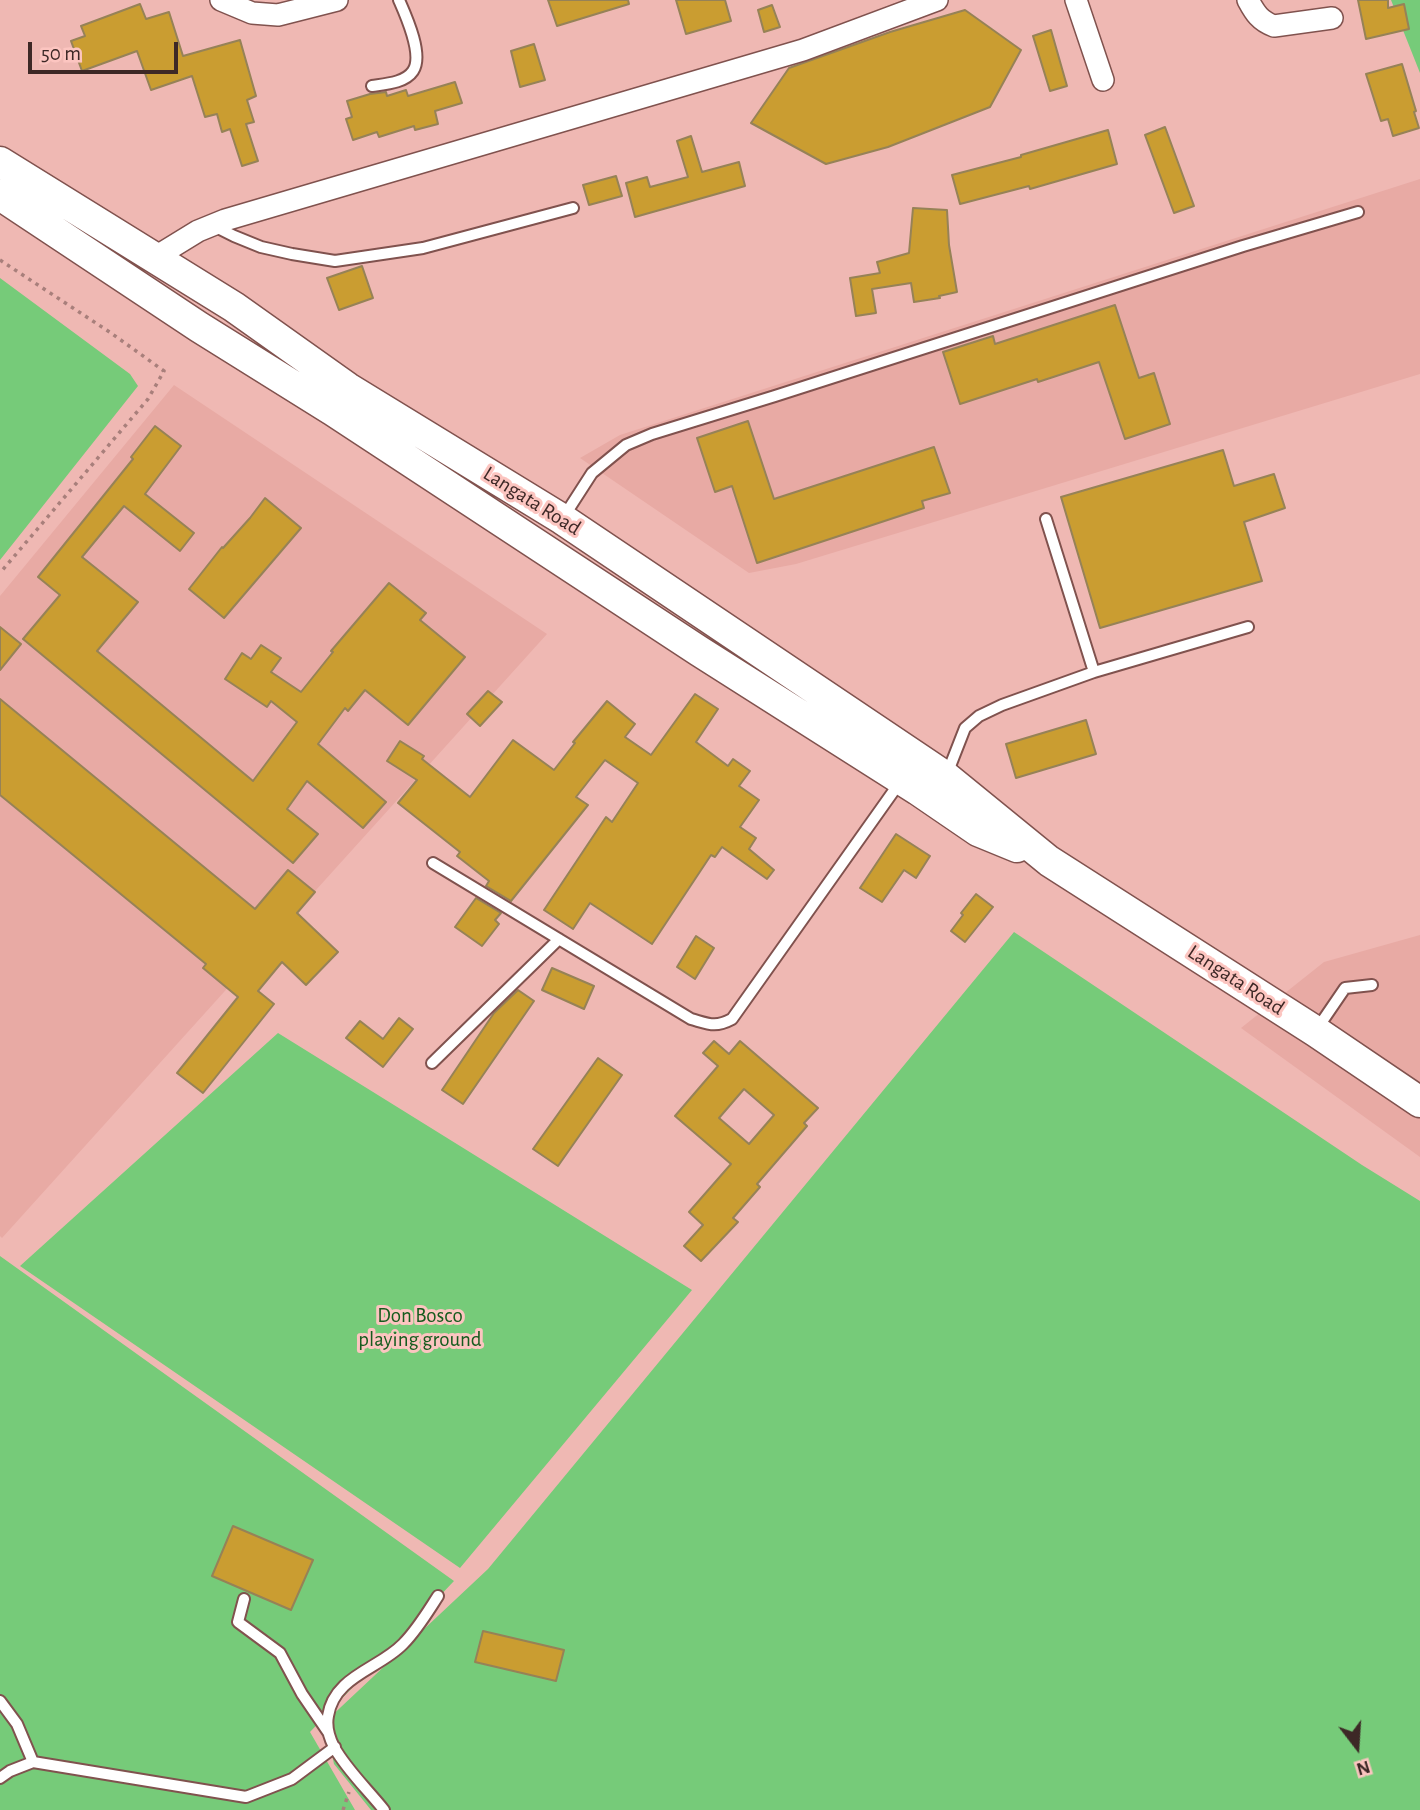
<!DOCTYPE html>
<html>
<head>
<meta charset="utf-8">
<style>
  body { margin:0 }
  #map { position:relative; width:1420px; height:1810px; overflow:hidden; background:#efb8b3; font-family:"Alegreya Sans",sans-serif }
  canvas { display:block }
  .north { position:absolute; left:1322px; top:1712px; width:70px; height:70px; -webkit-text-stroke:5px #fcc5c0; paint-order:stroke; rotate:163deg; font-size:19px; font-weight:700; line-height:28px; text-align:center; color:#3d2826 }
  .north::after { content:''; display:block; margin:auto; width:24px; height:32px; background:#3d2826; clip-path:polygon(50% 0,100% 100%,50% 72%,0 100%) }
  .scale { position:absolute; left:28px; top:42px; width:150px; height:32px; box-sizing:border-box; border:4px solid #3d2826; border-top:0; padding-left:9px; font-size:21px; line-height:24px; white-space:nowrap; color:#3d2826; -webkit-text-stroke:5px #fcc5c0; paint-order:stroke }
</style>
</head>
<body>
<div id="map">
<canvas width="1420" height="1810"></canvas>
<div class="north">N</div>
<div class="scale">50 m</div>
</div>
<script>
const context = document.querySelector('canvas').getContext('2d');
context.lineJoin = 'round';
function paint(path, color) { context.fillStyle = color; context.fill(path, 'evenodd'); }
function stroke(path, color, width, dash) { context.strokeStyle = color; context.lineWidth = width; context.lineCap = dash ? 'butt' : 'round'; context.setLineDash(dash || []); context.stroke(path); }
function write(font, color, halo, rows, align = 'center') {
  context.font = font + ' "Alegreya Sans",sans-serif'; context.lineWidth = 6; context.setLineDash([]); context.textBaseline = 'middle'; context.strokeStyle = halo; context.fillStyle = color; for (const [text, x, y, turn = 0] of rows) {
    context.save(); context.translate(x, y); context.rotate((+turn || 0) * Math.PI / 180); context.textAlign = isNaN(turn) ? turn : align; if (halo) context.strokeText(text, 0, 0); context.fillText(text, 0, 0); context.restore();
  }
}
paint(new Path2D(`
  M 1420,179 L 1420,374 L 796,564 L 749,573 L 580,458 L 620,435 Z
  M 174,385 L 547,634 L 2,1238 L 0,1236 L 0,596 Z
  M 1420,935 L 1420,1157 L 1241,1028 L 1324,962 Z`), '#e8aaa4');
paint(new Path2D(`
  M 1391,0 L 1420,0 L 1420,73 Z
  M 0,278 L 130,374 L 138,386 L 0,560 Z
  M 1014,932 L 1362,1165 L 1420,1201 L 1420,1810 L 371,1810 L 334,1764 L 325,1722 L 488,1569 Z
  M 278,1033 L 692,1290 L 460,1568 L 20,1266 Z
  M 0,1256 L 454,1581 L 310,1732 L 355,1810 L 0,1810 Z`), '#76cb79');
const building = new Path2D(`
  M 548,0 L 628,0 L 629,4 L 557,26 Z
  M 676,0 L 725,0 L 731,21 L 686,34 Z
  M 1358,0 L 1388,0 L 1388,8 L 1404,4 L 1409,29 L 1366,39 Z
  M 140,4 L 146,19 L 169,12 L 183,56 L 240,40 L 256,96 L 247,100 L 254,122 L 246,124 L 258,161 L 242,166 L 230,129 L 222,132 L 217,114 L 205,117 L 192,76 L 151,90 L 137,51 L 82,71 L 71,41 L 85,36 L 81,26 Z
  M 772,5 L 780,27 L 764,32 L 758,10 Z
  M 965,10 L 1021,50 L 990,107 L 888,147 L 826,164 L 751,123 L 789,68 L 890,32 Z
  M 1051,30 L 1067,86 L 1050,91 L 1033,36 Z
  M 534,44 L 545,80 L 520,87 L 511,51 Z
  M 1402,64 L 1416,111 L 1414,112 L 1419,128 L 1393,136 L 1388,119 L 1381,121 L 1366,74 Z
  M 455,82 L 462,103 L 435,111 L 438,124 L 415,130 L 414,126 L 379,137 L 377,132 L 353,140 L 346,119 L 352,117 L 347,101 L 370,94 L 386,92 L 387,96 L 406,90 L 408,96 Z
  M 1165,127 L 1194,206 L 1174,213 L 1145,135 Z
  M 1108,130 L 1117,164 L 1030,189 L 1029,186 L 960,204 L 952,175 L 1021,157 L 1021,155 Z
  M 691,136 L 702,172 L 739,162 L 745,186 L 635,217 L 626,183 L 647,177 L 650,187 L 688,177 L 677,141 Z
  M 616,176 L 622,196 L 589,205 L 583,185 Z
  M 913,208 L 947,210 L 949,245 L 957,292 L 939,296 L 940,298 L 914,302 L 911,283 L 872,289 L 876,313 L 856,316 L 850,278 L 880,273 L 877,262 L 909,253 Z
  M 362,266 L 373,298 L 339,310 L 327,278 Z
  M 1115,305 L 1139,378 L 1154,373 L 1170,424 L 1125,439 L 1099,362 L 1038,382 L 1037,379 L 960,404 L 943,352 L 993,336 L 995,344 Z
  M 748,421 L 774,499 L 934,447 L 950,493 L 922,501 L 924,508 L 757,563 L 732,486 L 715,492 L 697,438 Z
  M 155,426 L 181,446 L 145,494 L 194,533 L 180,551 L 124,506 L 82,557 L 138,602 L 97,651 L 253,781 L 297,722 L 271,701 L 267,707 L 225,679 L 242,653 L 251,659 L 261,645 L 281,658 L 271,672 L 301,692 L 333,652 L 331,651 L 389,583 L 426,613 L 420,620 L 465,657 L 408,725 L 365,690 L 348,711 L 345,708 L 318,744 L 386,802 L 363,828 L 307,781 L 287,809 L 318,834 L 293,863 L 23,639 L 60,595 L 38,577 L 133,459 L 131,457 Z
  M 1223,450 L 1234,486 L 1274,474 L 1285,508 L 1244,522 L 1262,581 L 1100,628 L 1061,497 Z
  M 265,498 L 301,528 L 224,618 L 189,589 L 222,547 L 223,548 L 250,518 Z
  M 0,627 L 21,644 L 0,670 Z
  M 488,691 L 502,702 L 480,726 L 467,714 Z
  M 695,694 L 718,709 L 696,742 L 728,766 L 733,759 L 750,771 L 739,786 L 759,800 L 740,827 L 756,838 L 749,849 L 774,870 L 767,879 L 722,847 L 715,857 L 711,855 L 652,944 L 590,903 L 573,929 L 544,910 L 606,817 L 612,822 L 638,783 L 605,760 L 576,797 L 588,805 L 511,901 L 486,886 L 489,881 L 457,856 L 460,852 L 398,803 L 417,780 L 387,761 L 400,741 L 424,756 L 422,759 L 470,797 L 513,740 L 554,770 L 575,743 L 573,742 L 607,701 L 635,724 L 625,737 L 651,755 Z
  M 0,699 L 255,909 L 288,870 L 315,892 L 297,913 L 338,952 L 306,985 L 282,962 L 258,991 L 274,1004 L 203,1093 L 177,1073 L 238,997 L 203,968 L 206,964 L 0,795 Z
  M 1086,720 L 1096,754 L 1016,778 L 1006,744 Z
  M 896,834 L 930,856 L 916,878 L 904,870 L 882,902 L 860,888 Z
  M 976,894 L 993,907 L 965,942 L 951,931 L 963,915 L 961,913 Z
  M 476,898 L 501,913 L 495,920 L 499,924 L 482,946 L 455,927 Z
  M 696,936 L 714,948 L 695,979 L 677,967 Z
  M 552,968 L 594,986 L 584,1009 L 542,990 Z
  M 518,990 L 534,1001 L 463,1104 L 442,1090 L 494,1013 Z
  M 399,1018 L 413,1029 L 383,1067 L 346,1038 L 360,1021 L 383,1039 Z
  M 714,1041 L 729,1054 L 740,1041 L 818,1108 L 804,1123 L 807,1126 L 757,1184 L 760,1187 L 733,1218 L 738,1222 L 701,1261 L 684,1246 L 703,1225 L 689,1212 L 731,1164 L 675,1116 L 718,1066 L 703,1053 ZM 744,1089 L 774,1115 L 749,1144 L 719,1118 Z
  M 598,1058 L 622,1075 L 558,1166 L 533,1149 Z
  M 233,1526 L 313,1560 L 291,1610 L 212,1576 Z
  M 483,1631 L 564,1650 L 556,1681 L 475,1662 Z`);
paint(building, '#ca9d31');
stroke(building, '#968257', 2);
const lane = new Path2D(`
  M 372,86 C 385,84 405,83 413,71 C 424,55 406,16 399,0
  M 214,226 L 234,236 L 261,247 L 292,254 L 335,261 L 423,248 L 573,208
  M 563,518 L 592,473 L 626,445 L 652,434 L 775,396 L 1243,246 L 1358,212
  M 1046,519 L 1094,672
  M 947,774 L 965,728 L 979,716 L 1002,705 L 1094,672 L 1248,627
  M 433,863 L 691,1019 C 709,1024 715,1028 732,1019 L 900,782
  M 1317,1029 L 1345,988 L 1372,985
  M 432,1063 L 559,939
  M 244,1599 L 238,1622 L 280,1653 L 302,1694 L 328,1732
  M 0,1701 L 17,1724 L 33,1762 L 246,1797 L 292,1779 L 335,1747
  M 0,1778 L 10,1771 L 33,1762
  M 384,1810 C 368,1790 346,1769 334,1747 C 329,1737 326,1726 328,1716 C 334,1676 379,1669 403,1644 C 417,1630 427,1613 438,1596`);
const street = new Path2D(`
  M 221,0 L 252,13 L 278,15 L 337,0
  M 1076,0 L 1103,80
  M 1248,0 C 1255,13 1260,21 1274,26 L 1332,18
  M 154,258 L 198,231 L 225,220 L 803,50 L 937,0`);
const secondary = new Path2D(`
  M 0,162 L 234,307 L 348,388 L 562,519 L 946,777 L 1049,861 L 1315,1031 L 1420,1102
  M 0,195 L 199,327 L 332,410 L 699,651 L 918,790 L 978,831 L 1017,847`);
stroke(lane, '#80524e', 14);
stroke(street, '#80524e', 24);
stroke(secondary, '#80524e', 33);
stroke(new Path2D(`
  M 0,260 L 111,333 L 164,371 L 148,399 L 0,573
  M 343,1810 L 349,1792`), '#a87f7b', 3.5, [3.5, 5]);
stroke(lane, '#fff', 10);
stroke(street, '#fff', 21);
stroke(secondary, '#fff', 30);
write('21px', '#3d2826', '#fcc5c0', [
  ["Langata Road",532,501,32],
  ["Langata Road",1236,980,33]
]);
write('21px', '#155b1d', '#fcc5c0', [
  ["Don Bosco",420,1316],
  ["playing ground",420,1340]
]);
</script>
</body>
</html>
